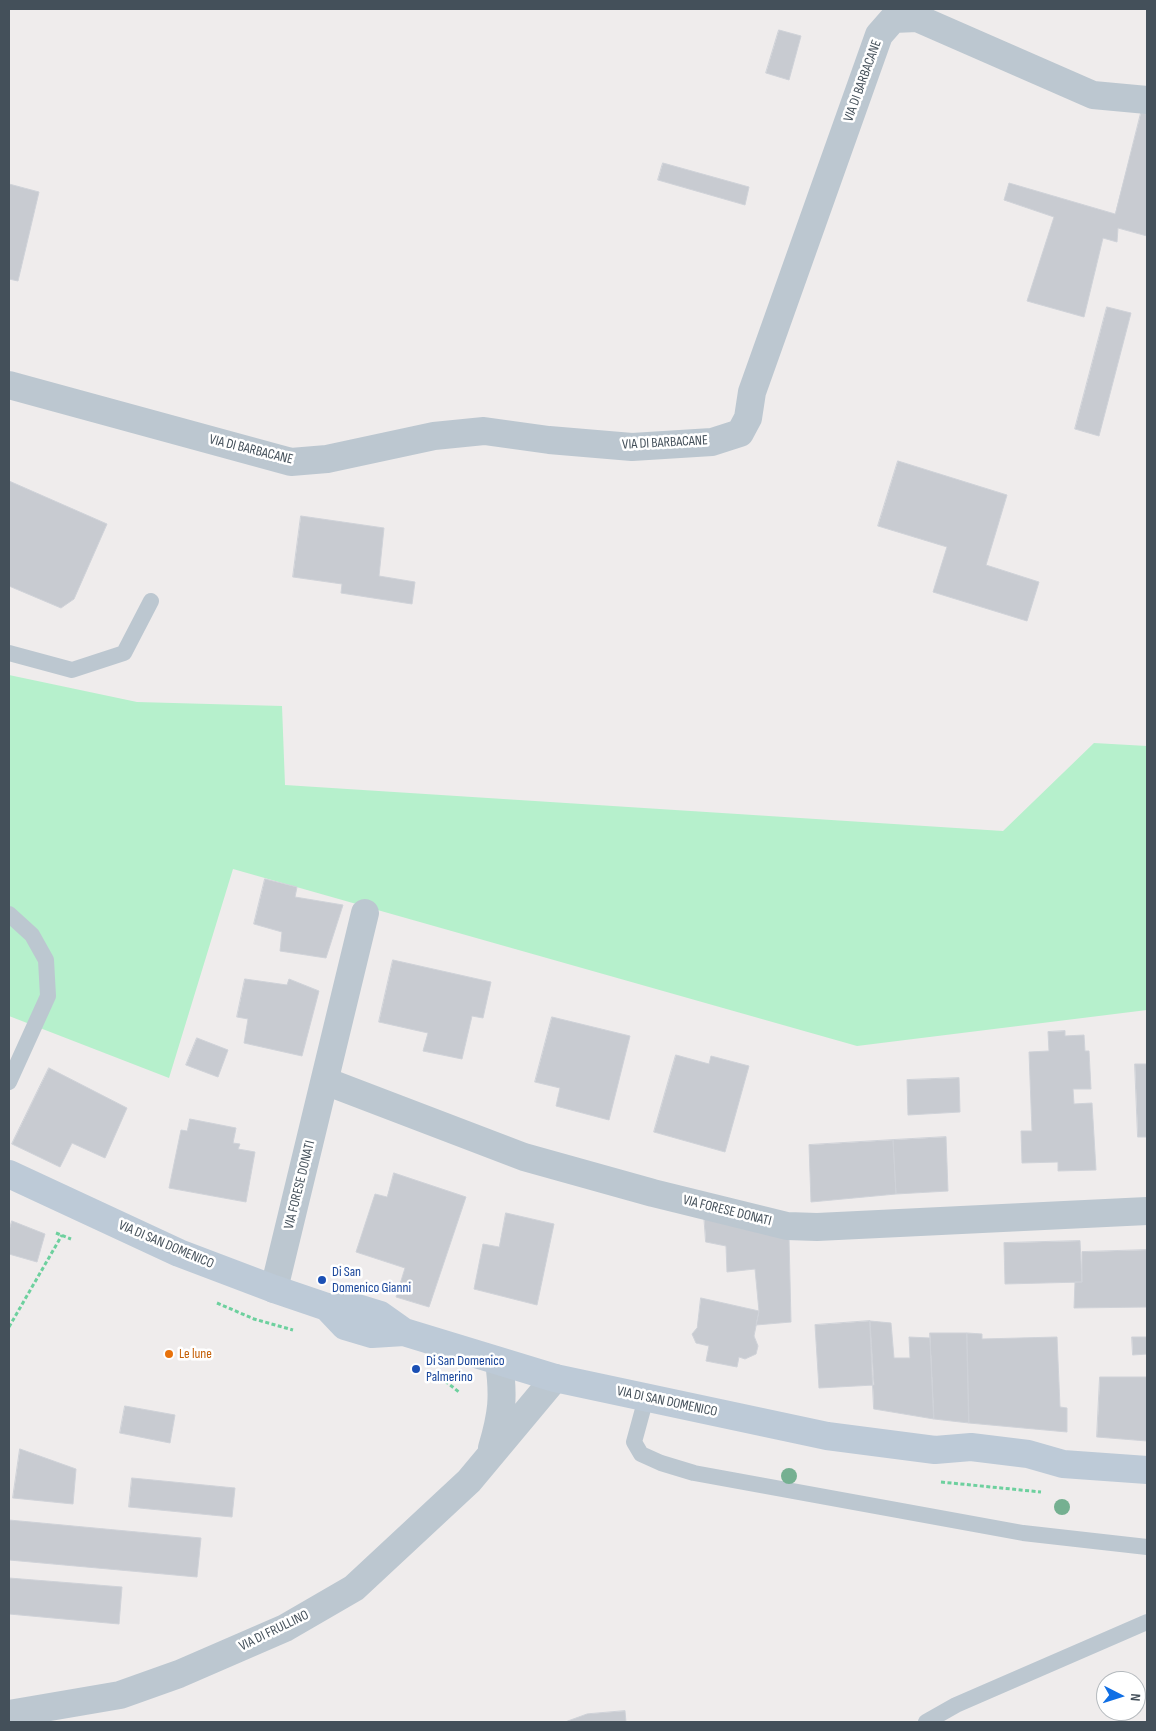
<!DOCTYPE html>
<html>
<head>
<meta charset="utf-8">
<style>
  body { margin:0 }
  #map { position:relative; width:1156px; height:1731px; overflow:hidden; background:#efecec; font-family:"Sofia Sans Condensed",sans-serif }
  canvas { display:block }
  .frame { position:absolute; inset:0; border:10px solid #44505a; pointer-events:none }
  .north { position:absolute; left:1096px; top:1671px; width:50px; height:50px; box-sizing:border-box; background:#fff; border:1px solid #b4b9bd; border-radius:50%; rotate:95deg; font-size:14px; font-weight:700; line-height:20px; text-align:center; color:#44505a }
  .north::after { content:''; display:block; margin:auto; width:18px; height:22px; background:#106fe5; clip-path:polygon(50% 0,100% 100%,50% 72%,0 100%) }
</style>
</head>
<body>
<div id="map">
<canvas width="1156" height="1731"></canvas>
<div class="frame"></div>
<div class="north">N</div>
</div>
<script>
const context = document.querySelector('canvas').getContext('2d');
context.lineJoin = 'round';
function paint(path, color) { context.fillStyle = color; context.fill(path, 'evenodd'); }
function stroke(path, color, width, dash) { context.strokeStyle = color; context.lineWidth = width; context.lineCap = dash ? 'butt' : 'round'; context.setLineDash(dash || []); context.stroke(path); }
function write(font, color, halo, rows, align = 'center') {
  context.font = font + ' "Sofia Sans Condensed",sans-serif'; context.lineWidth = 5; context.setLineDash([]); context.textBaseline = 'middle'; context.strokeStyle = halo; context.fillStyle = color; for (const [text, x, y, turn = 0] of rows) {
    context.save(); context.translate(x, y); context.rotate((+turn || 0) * Math.PI / 180); context.textAlign = isNaN(turn) ? turn : align; if (halo) context.strokeText(text, 0, 0); context.fillText(text, 0, 0); context.restore();
  }
}
paint(new Path2D(`
  M 9,675 L 137,702 L 282,706 L 285,785 L 1003,831 L 1094,743 L 1147,746 L 1147,1010 L 857,1046 L 233,869 L 169,1078 L 9,1016 Z`), '#b6f0cc');
const building = new Path2D(`
  M 779,30 L 801,36 L 789,80 L 766,73 Z
  M 1141,113 L 1147,114 L 1147,236 L 1118,228 L 1117,242 L 1103,238 L 1084,317 L 1027,301 L 1054,217 L 1004,200 L 1009,183 L 1115,214 Z
  M 663,163 L 749,187 L 745,205 L 658,180 Z
  M 9,184 L 39,192 L 18,281 L 9,279 Z
  M 1107,307 L 1131,313 L 1099,436 L 1075,429 Z
  M 898,461 L 1007,495 L 986,565 L 1039,582 L 1027,621 L 933,592 L 947,547 L 878,526 Z
  M 9,481 L 107,524 L 74,599 L 61,608 L 9,586 Z
  M 301,516 L 384,528 L 379,576 L 415,582 L 412,604 L 341,593 L 342,584 L 293,577 Z
  M 265,879 L 297,887 L 295,897 L 343,905 L 326,958 L 280,951 L 282,932 L 254,924 Z
  M 393,960 L 491,982 L 483,1018 L 472,1016 L 462,1059 L 423,1051 L 428,1033 L 379,1022 Z
  M 245,979 L 287,985 L 289,979 L 319,991 L 302,1056 L 244,1043 L 248,1019 L 237,1017 Z
  M 552,1017 L 630,1036 L 609,1120 L 556,1106 L 560,1088 L 535,1082 Z
  M 1065,1031 L 1065,1036 L 1084,1035 L 1085,1051 L 1089,1051 L 1091,1089 L 1073,1089 L 1074,1104 L 1092,1103 L 1096,1170 L 1058,1171 L 1058,1162 L 1022,1163 L 1021,1131 L 1032,1131 L 1029,1052 L 1049,1051 L 1048,1032 Z
  M 197,1038 L 228,1050 L 218,1077 L 186,1065 Z
  M 676,1055 L 709,1064 L 711,1056 L 749,1066 L 725,1152 L 654,1132 Z
  M 1135,1064 L 1147,1064 L 1147,1137 L 1138,1137 Z
  M 49,1068 L 127,1108 L 105,1158 L 72,1143 L 60,1167 L 12,1144 Z
  M 959,1078 L 960,1112 L 908,1115 L 907,1080 Z
  M 190,1119 L 236,1128 L 233,1143 L 240,1144 L 238,1149 L 255,1152 L 246,1202 L 169,1188 L 181,1130 L 187,1131 Z
  M 946,1137 L 948,1191 L 896,1194 L 893,1140 Z
  M 893,1140 L 896,1194 L 811,1202 L 809,1145 Z
  M 394,1173 L 466,1197 L 429,1307 L 396,1297 L 405,1268 L 356,1252 L 375,1194 L 387,1197 Z
  M 506,1213 L 554,1224 L 537,1305 L 474,1289 L 483,1244 L 499,1247 Z
  M 704,1214 L 789,1238 L 791,1322 L 756,1325 L 759,1311 L 755,1269 L 727,1272 L 726,1246 L 706,1242 Z
  M 12,1221 L 45,1234 L 37,1262 L 9,1254 L 9,1231 Z
  M 1080,1241 L 1082,1282 L 1005,1284 L 1004,1243 Z
  M 1147,1250 L 1147,1307 L 1074,1308 L 1075,1282 L 1082,1282 L 1082,1252 Z
  M 701,1298 L 759,1311 L 754,1336 L 758,1346 L 756,1354 L 745,1359 L 739,1357 L 737,1367 L 706,1361 L 709,1346 L 696,1343 L 692,1334 L 697,1328 Z
  M 870,1321 L 874,1385 L 819,1388 L 815,1325 Z
  M 870,1321 L 891,1323 L 894,1358 L 910,1358 L 909,1337 L 930,1338 L 934,1419 L 874,1409 Z
  M 930,1333 L 967,1333 L 969,1423 L 934,1419 Z
  M 967,1333 L 982,1334 L 982,1339 L 1057,1337 L 1060,1407 L 1067,1408 L 1067,1432 L 969,1423 Z
  M 1132,1337 L 1147,1337 L 1147,1354 L 1133,1355 Z
  M 1100,1377 L 1147,1377 L 1147,1441 L 1097,1437 Z
  M 125,1406 L 175,1415 L 170,1443 L 120,1433 Z
  M 20,1449 L 76,1469 L 73,1504 L 13,1498 Z
  M 132,1478 L 235,1488 L 232,1517 L 129,1507 Z
  M 9,1520 L 201,1538 L 197,1577 L 9,1560 Z
  M 9,1578 L 122,1587 L 119,1624 L 9,1614 Z
  M 625,1711 L 626,1722 L 565,1722 L 587,1714 Z`);
paint(building, '#c8cbd1');
stroke(building, '#cfd2d8', 1);
stroke(new Path2D(`
  M 56,1233 L 71,1239
  M 217,1303 L 254,1319 L 293,1330
  M 9,1327 L 62,1235
  M 440,1377 L 459,1392
  M 941,1482 L 1041,1492`), '#6dd09e', 3, [4, 2.5]);
stroke(new Path2D(`
  M 9,653 L 72,670 L 124,653 L 151,601
  M 9,914 L 32,935 L 46,960 L 48,996 L 9,1082
  M 646,1398 L 634,1442 L 641,1454 L 661,1463 L 694,1473 L 1023,1533 L 1147,1547
  M 926,1722 L 956,1705 L 1147,1622`), '#bcc7d0', 16);
stroke(new Path2D(`
  M 9,385 L 291,462 L 327,459 L 434,436 L 484,431 L 549,440 L 632,447 L 712,442 L 740,433 L 748,418 L 752,392 L 879,35 L 893,19 L 917,18 L 1093,95 L 1147,100
  M 325,1081 L 524,1157 L 653,1193 L 787,1226 L 817,1227 L 1147,1211
  M 274,1289 L 365,913
  M 492,1448 C 502,1414 504,1397 499,1362
  M 9,1714 L 120,1695 L 179,1674 L 285,1628 L 354,1588 L 469,1481 L 555,1378`), '#bcc7d0', 28);
stroke(new Path2D(`
  M 9,1174 L 179,1253 L 274,1289 L 327,1307 L 354,1307 L 380,1315 L 404,1332 L 555,1378 L 827,1436 L 935,1450 L 971,1447 L 1028,1454 L 1063,1464 L 1147,1470
  M 327,1307 L 345,1326 L 372,1334 L 404,1332`), '#bdcad7', 28);
context.fillStyle = '#75b091';
for (const [x, y] of [
  [789,1476],
  [1062,1507]
]) { context.beginPath(); context.arc(x, y, 8, 0, 2 * Math.PI); context.fill(); }
for (const [x, y, r, color] of [
  [322,1280,5,"#1a4fb4"],
  [169,1354,5,"#e8710a"],
  [416,1369,5,"#1a4fb4"]
]) { const dot = new Path2D(); dot.arc(x, y, r, 0, 2 * Math.PI); context.fillStyle = color; context.fill(dot); stroke(dot, '#fff', 2); }
write('14px', '#44505a', '#fff', [
  ["VIA DI BARBACANE",863,81,-70],
  ["VIA DI BARBACANE",665,443,-3],
  ["VIA DI BARBACANE",251,450,14],
  ["VIA FORESE DONATI",300,1185,-76],
  ["VIA FORESE DONATI",727,1211,14],
  ["VIA DI SAN DOMENICO",166,1245,23],
  ["VIA DI SAN DOMENICO",667,1402,12],
  ["VIA DI FRULLINO",274,1631,-26]
]);
write('14px', '#164399', '#fff', [
  ["Di San",332,1272],
  ["Domenico Gianni",332,1288],
  ["Di San Domenico",426,1361],
  ["Palmerino",426,1377]
], 'left');
write('14px', '#c56008', '#fff', [
  ["Le lune",179,1354]
], 'left');
</script>
</body>
</html>
